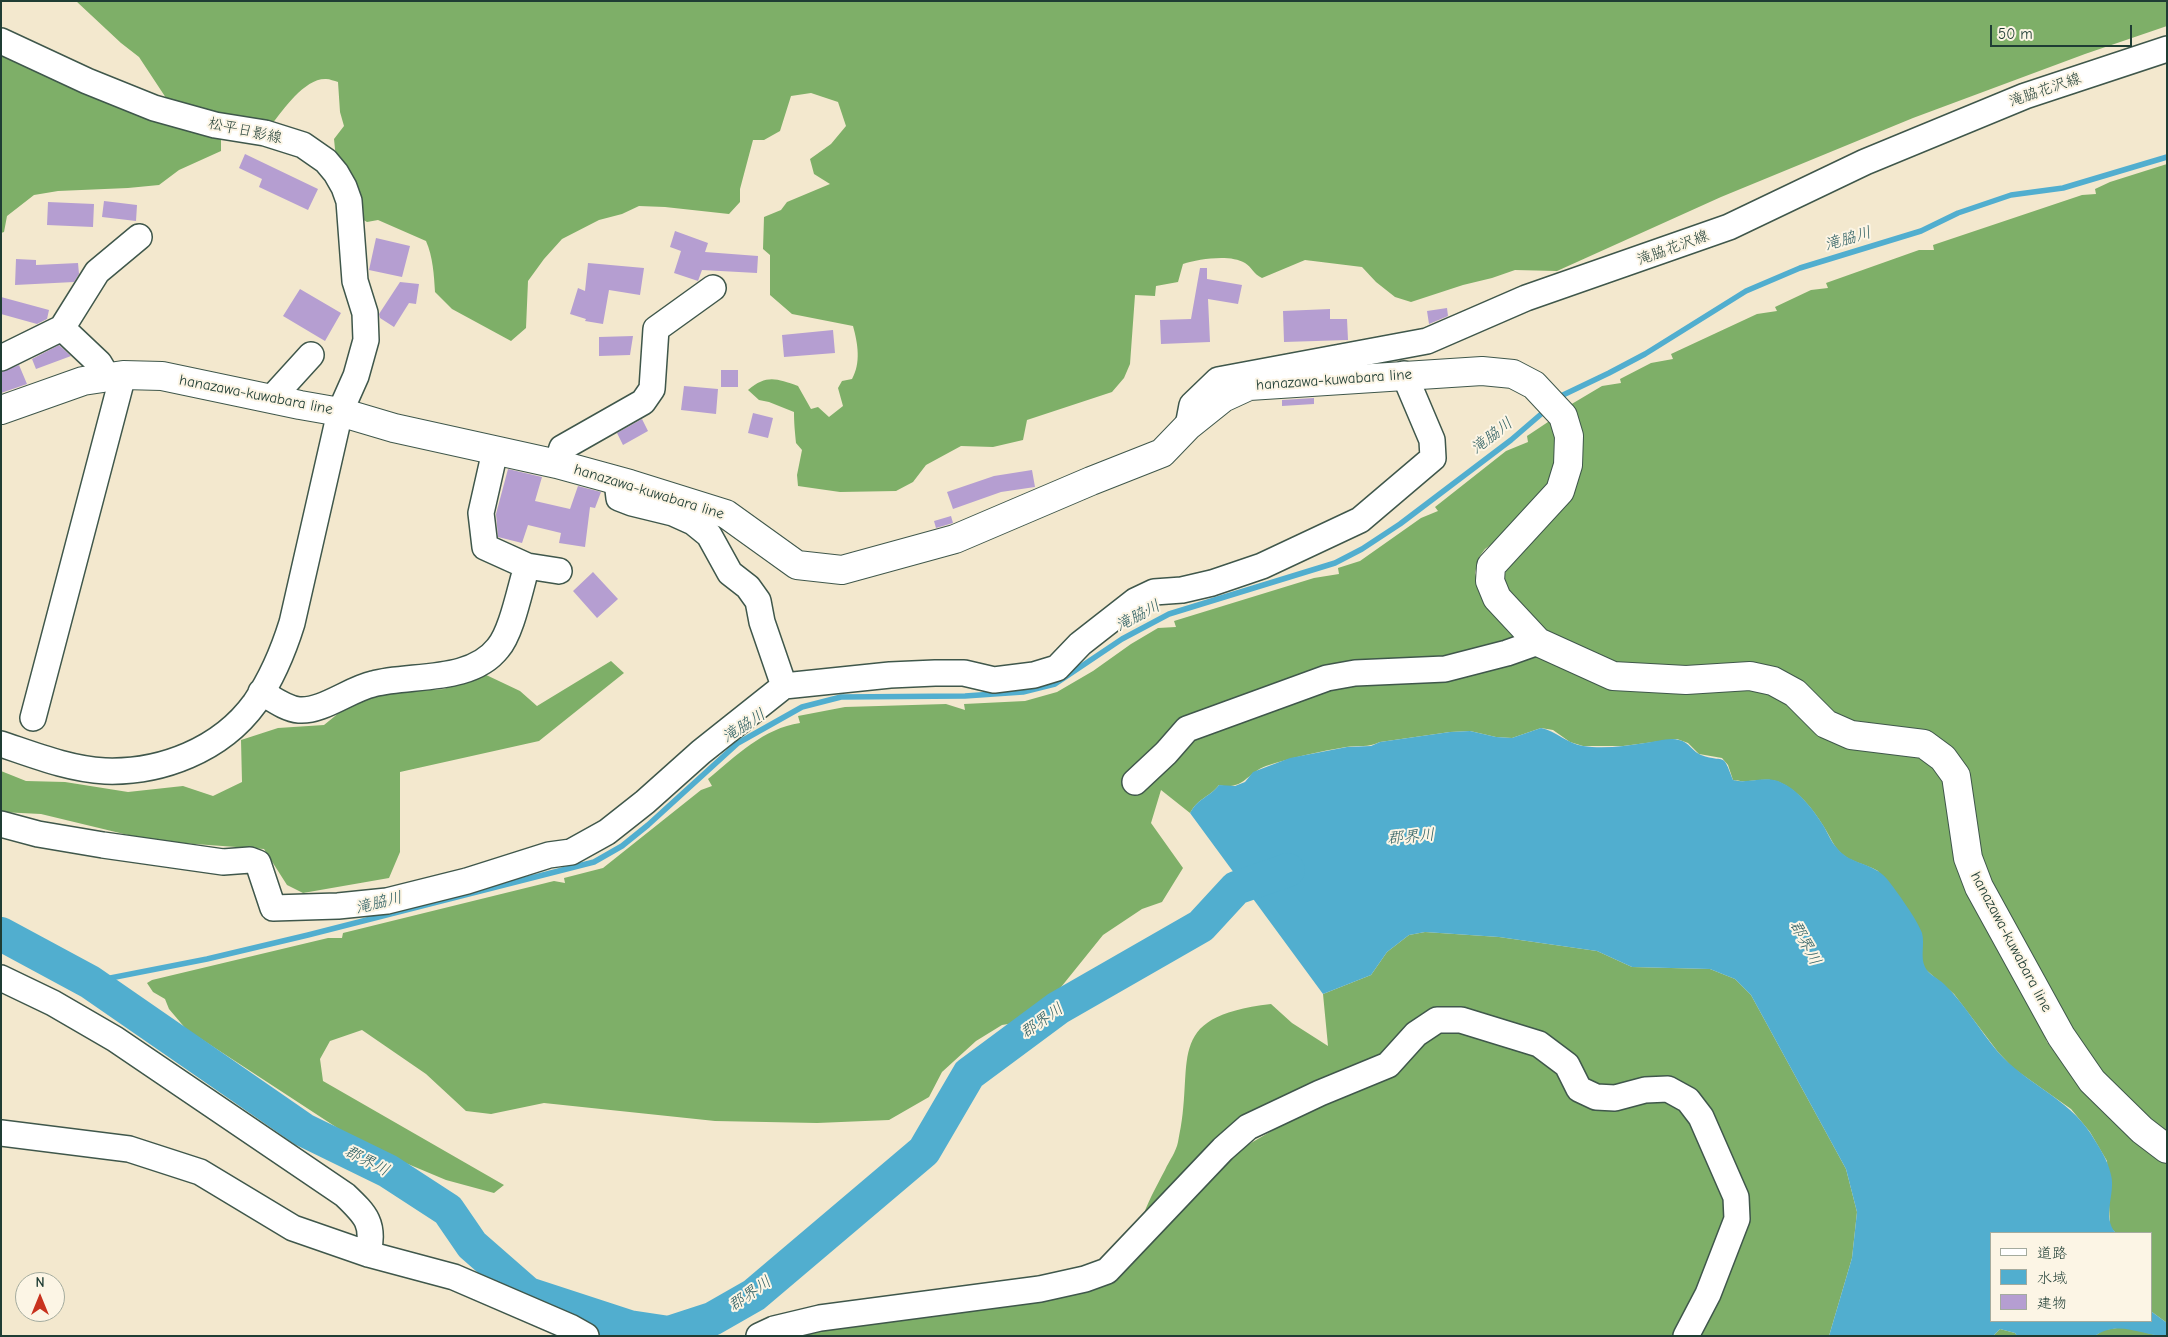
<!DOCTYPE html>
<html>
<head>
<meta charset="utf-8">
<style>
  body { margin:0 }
  #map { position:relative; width:2168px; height:1337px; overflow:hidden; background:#f3e8ce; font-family:"Comic Neue","Klee One",sans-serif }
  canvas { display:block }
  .frame { position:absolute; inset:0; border:2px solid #1f3d34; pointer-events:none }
  .legend { position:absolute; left:1990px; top:1232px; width:162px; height:90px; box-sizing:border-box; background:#fcf5e5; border:1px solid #a4ab9e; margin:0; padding:6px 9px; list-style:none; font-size:15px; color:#1f3d34 }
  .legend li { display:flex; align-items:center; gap:10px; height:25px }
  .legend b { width:25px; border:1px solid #a4ab9e }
  .north { position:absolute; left:15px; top:1272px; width:50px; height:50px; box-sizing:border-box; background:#fcf5e5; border:1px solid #a4ab9e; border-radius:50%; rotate:0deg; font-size:14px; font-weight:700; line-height:20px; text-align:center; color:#1f3d34 }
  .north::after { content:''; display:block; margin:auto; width:18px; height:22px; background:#c8321e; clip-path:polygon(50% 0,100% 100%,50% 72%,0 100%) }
  .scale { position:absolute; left:1990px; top:25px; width:142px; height:22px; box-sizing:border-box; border:2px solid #1f3d34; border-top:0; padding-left:6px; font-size:15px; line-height:18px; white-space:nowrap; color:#1f3d34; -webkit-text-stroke:4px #fcf5e5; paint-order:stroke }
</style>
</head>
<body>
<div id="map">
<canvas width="2168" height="1337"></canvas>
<div class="frame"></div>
<ul class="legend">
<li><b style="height:6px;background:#fff"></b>道路</li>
<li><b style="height:14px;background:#51aecf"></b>水域</li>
<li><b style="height:14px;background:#b59ed1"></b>建物</li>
</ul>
<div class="north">N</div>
<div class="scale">50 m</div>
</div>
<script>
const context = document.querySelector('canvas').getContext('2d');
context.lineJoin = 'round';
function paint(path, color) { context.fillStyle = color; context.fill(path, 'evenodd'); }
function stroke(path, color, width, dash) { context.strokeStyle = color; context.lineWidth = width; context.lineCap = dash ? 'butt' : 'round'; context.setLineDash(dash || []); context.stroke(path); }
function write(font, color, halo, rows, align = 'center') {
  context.font = font + ' "Comic Neue","Klee One",sans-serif'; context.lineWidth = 4; context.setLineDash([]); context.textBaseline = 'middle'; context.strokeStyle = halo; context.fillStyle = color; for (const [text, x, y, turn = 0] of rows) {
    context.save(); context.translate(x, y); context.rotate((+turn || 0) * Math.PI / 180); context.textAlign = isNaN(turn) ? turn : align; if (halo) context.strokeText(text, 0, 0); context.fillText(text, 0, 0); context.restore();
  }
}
paint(new Path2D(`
  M 76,1 L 2167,1 L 2167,26 L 2085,54 L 1913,118 L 1721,197 L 1557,271 L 1515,270 L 1492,278 L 1463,285 L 1411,302 L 1395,297 L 1376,282 L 1362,267 L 1305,260 L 1262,278 C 1253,274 1252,267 1245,263 C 1230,254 1199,259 1183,264 L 1178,282 L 1156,286 L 1155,296 L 1135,295 L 1130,364 L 1124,378 L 1112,392 L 1027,420 L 1023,440 L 993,447 L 961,446 L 926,465 L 913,482 L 896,491 L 840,492 L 798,486 L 797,475 L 802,450 L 796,443 C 795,432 794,424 794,412 L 769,402 L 759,400 L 748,390 C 767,374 777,379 798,386 L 811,409 L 818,407 L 829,417 L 843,406 L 838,388 L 842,381 L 852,379 C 861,363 858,344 853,326 L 792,314 L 770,295 L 770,255 L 763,249 L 764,217 L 781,210 L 787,202 L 830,184 L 814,174 L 810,159 L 831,144 L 846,126 L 838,102 L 811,93 L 791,96 L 780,131 L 764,140 L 753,140 L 740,189 L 740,202 L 729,214 L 665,207 L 639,206 L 622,214 L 599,220 L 562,239 L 544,259 L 528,281 L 526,328 L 511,341 L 452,309 L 435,292 C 434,275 433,257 426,241 L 378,220 L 367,222 L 362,219 L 336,159 L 334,139 L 344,126 L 340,112 L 338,82 C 334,81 330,79 326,79 C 305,78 283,110 272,124 L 214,114 L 168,101 L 139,57 L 121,43 Z
  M 1,50 L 215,133 L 221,139 L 221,151 L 179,170 L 159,185 L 128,188 L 58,191 L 34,195 L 7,216 L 4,232 L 1,233 Z
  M 2167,164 L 2167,1134 L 2111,1087 L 2080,1043 L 1980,859 L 1961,762 L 1840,723 L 1796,685 L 1614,666 L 1546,633 L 1503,585 L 1507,564 L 1565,501 L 1570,405 L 1602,386 L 1621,383 L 1620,379 L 1651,363 L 1673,359 L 1671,354 L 1757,314 L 1777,311 L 1775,307 L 1811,290 L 1828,288 L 1826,283 L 1919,250 L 1934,250 L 1933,245 L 2082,195 L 2096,194 L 2095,189 L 2110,182 Z
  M 1551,420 L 1559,432 L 1554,475 L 1511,530 L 1485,549 L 1479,557 L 1475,573 L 1479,589 L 1534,654 L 1747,684 L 1786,700 L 1801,719 L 1815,732 L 1926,758 L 1945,781 L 1949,825 L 1956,859 L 2034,1009 L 2047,1042 L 2081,1087 L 2167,1161 L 2167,1323 L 2152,1312 L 2152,1233 L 2116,1233 L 2110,1227 L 2107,1161 L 2090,1132 L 2071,1109 L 2013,1068 L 1998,1052 L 1954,994 L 1925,969 L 1878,871 C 1866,864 1850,862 1841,853 C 1833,846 1830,836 1824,827 C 1813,809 1798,790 1779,782 C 1764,776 1748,784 1733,780 L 1728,765 L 1722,758 L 1699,754 L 1688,743 L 1677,739 L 1623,746 L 1583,746 L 1570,742 L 1553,730 L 1541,728 L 1512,738 L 1496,737 L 1470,731 L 1450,732 L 1380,742 C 1368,748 1358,745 1346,747 C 1321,751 1290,758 1266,766 C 1247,773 1243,791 1219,785 C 1209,798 1199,797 1190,813 L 1161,790 L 1151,823 L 1183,868 L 1162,902 L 1142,909 L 1103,935 L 1049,1002 L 1020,1022 L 1002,1025 L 976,1041 L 942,1072 L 929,1097 L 889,1120 L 817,1123 L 715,1121 L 544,1103 L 491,1114 L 466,1111 L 426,1074 L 362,1030 L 330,1041 L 320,1059 L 323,1081 L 504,1185 L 494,1193 L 446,1180 L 365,1146 L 186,1029 L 169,1009 L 165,999 L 153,992 L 147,983 L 152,980 L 328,938 L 342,938 L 343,933 L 554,881 L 565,883 L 564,878 L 603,868 L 701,790 L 712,786 L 708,779 C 736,756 764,728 800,723 L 798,716 L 845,707 L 946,704 L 965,710 L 964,704 L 1025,701 L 1057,692 L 1093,671 L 1131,644 L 1158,628 L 1176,627 L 1174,621 L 1314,578 L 1339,574 L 1338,568 L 1360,561 L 1421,518 L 1438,511 L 1435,507 L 1506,451 L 1528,442 L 1527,436 Z
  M 611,661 L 624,673 L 539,741 L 400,772 L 400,852 L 389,878 L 303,893 L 287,885 L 264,849 L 153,841 L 41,814 L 1,812 L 1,771 L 26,781 L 65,782 L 128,792 L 183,786 L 213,796 L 242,782 L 241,740 L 278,728 L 324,725 L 361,695 L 444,689 L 482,673 L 520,691 L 537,706 Z
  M 1425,932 L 1499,937 L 1597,951 L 1632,967 L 1710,969 L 1735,979 L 1751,995 L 1846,1169 L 1857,1212 L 1852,1258 L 1829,1336 L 1698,1336 L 1747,1201 L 1744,1185 L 1706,1104 L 1606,1089 L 1587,1082 L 1558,1047 L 1437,1011 L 1418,1016 L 1379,1060 L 1285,1099 L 1141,1222 C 1147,1203 1156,1187 1165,1170 C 1169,1161 1176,1152 1178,1142 C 1197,1062 1159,1017 1271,1004 L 1292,1023 L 1328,1046 L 1323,994 L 1371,975 L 1387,952 L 1409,935 Z
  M 1443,1031 L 1466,1031 L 1538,1054 L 1559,1077 L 1572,1100 L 1600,1111 L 1644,1100 L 1671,1101 L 1693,1121 L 1725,1191 L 1728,1218 L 1676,1336 L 796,1336 L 812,1330 L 1108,1282 L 1232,1154 L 1294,1118 L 1370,1085 L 1404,1067 L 1425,1041 Z
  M 2124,1327 L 2156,1335 L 2156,1336 L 2095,1336 L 2103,1330 Z
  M 2000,1329 L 2015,1333 L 2017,1336 L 1993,1336 Z`), '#7eaf68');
paint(new Path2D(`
  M 1541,728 C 1556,731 1568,744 1583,746 C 1603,749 1626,746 1645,743 C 1655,742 1670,737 1679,740 C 1689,742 1693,752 1701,755 C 1726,764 1722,750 1733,780 C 1748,784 1763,776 1778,781 C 1798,789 1812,808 1823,825 C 1828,833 1831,842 1837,848 C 1850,865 1873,862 1887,879 C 1896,890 1918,921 1922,933 C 1925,944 1920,957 1925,967 C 1928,974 1939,979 1944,984 C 1966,1005 1979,1030 1998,1052 C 2026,1084 2068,1098 2091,1134 C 2099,1147 2108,1160 2111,1175 C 2116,1194 2101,1217 2116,1233 L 1992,1233 L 1992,1321 L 2152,1321 L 2152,1312 L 2167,1323 L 2167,1336 C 2142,1336 2118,1319 2095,1336 L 2017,1336 L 2015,1333 L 2000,1329 L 1993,1336 L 1829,1336 L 1852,1258 L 1857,1212 L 1846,1169 L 1751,995 L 1735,979 L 1710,969 L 1632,967 L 1597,951 L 1499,937 L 1425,932 L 1409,935 L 1387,952 L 1371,975 L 1323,994 L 1190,813 C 1199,797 1209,798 1219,785 L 1235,786 L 1245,782 L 1253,772 L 1290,758 L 1347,747 L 1371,746 L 1380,742 L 1450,732 L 1470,731 L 1496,737 L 1512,738 Z`), '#51aecf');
stroke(new Path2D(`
  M 1558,399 L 1563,395 L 1609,373 L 1645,354 L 1746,291 L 1800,268 L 1921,231 L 1958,213 L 2011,195 L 2063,188 L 2167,157
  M 90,982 L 207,959 L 308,935 L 594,862 L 622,846 L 648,825 L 738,743 L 802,707 L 841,697 L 965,696 L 1023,692 L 1055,684 L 1122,639 L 1169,614 L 1335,563 L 1362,549 L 1400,524 L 1511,440 L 1547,409`), '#51aecf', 5.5);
stroke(new Path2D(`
  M 1,934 L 90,982 L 304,1130 L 388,1171 L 448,1210 L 472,1245 L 528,1294 L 629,1327 L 669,1333 L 712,1319 L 754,1295 L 924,1151 L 969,1074 L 1058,1008 L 1201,926 L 1236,888 L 1288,870`), '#51aecf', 34);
paint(new Path2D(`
  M 245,154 L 318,189 L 308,210 L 259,187 L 262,179 L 239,168 Z
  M 104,201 L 137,205 L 136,221 L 102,217 Z
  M 48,202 L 94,204 L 93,227 L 47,225 Z
  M 675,231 L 708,243 L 705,252 L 758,256 L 757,273 L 702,270 L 698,281 L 674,273 L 681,251 L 670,247 Z
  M 376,238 L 410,246 L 402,277 L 369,270 Z
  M 16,259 L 36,260 L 36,265 L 78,263 L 79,274 L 74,282 L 15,285 Z
  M 588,263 L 644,268 L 640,295 L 609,290 L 603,324 L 585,321 L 586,319 L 570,314 L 578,288 L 585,291 Z
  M 1200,268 L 1207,268 L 1207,279 L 1242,285 L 1238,304 L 1208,299 L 1210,342 L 1161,344 L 1160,320 L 1191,319 Z
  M 400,282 L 419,284 L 416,304 L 409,303 L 394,327 L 380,318 L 379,314 Z
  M 300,289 L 341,313 L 325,341 L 283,316 Z
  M 1,297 L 49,310 L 47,319 L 37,324 L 1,314 Z
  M 1447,308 L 1448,316 L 1429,324 L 1427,311 Z
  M 1330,309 L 1330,319 L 1347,319 L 1348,340 L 1284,342 L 1283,311 Z
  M 833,330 L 835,353 L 784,357 L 782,335 Z
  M 633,336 L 630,355 L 599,356 L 599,337 Z
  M 59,345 L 71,356 L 36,369 L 32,359 Z
  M 19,365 L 27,384 L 1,393 L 1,372 Z
  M 721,370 L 738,370 L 738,387 L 721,387 Z
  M 684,386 L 718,389 L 716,414 L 681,410 Z
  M 1314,398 L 1314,404 L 1282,406 L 1282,400 Z
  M 753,413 L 773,418 L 768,438 L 748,433 Z
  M 642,419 L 648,431 L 623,445 L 617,433 Z
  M 508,469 L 542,477 L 535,501 L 570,509 L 578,486 L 601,492 L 595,508 L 590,507 L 585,547 L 559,543 L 561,533 L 528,525 L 522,543 L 498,537 L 496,514 Z
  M 1032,470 L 1035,487 L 1001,492 L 953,509 L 947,492 L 994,476 Z
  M 951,516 L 953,523 L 936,528 L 934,521 Z
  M 593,572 L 618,599 L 597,618 L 573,591 Z`), '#b59ed1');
const minor = new Path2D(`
  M 1,41 L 87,81 L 154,108 L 215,125 L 265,133 L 303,145 L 326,161 L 336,173 L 344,187 L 349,201 L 355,281 L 365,313 L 366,340 L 356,376 L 340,412 L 292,623 C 283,652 272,678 255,703 C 221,750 161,773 105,771 C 69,769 34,755 1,744
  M 1,358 L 62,328
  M 108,378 L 99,363 L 62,328 L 97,272 L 139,237
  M 271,399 L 311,355
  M 1188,426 L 1192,405 L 1218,380 L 1427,341 L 1526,298 L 1729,227 L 1865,162 L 2025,96 L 2167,49
  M 495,451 L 481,513 L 485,547 L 527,566 L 559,571
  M 557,464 L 562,448 L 643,402 L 652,389 L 656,329 L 713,288
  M 617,481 L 619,498 L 632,503 L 673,513 L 693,522 L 709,535 L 730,573 L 748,587 L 758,601 L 762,622 L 784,686 L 890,675 L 935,673 L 964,673 L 994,680 L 1034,675 L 1057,668 L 1080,644 L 1135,601 L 1154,592 L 1182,590 L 1212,583 L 1262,566 L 1360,520 L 1433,458 L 1432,440 L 1404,374
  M 261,692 C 273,699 286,709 299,710 C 322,712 350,689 373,684 C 411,674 471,683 498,648 C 512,632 520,588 527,566
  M 33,718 L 123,375
  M 1135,782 L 1166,753 L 1187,729 L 1327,678 L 1355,673 L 1445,669 L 1507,653 L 1538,642
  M 1,824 L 38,834 L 103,845 L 223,862 L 250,860 L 258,863 L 273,908 L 338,906 L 387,901 L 467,881 L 549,855 L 571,852 L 607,832 L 645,802 L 701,752 L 784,686
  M 1,978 L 53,1003 L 115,1039 L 345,1195 C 366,1215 375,1224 368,1254
  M 1,1133 L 129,1149 L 200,1172 L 293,1228 L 368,1254 L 454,1277 L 570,1327 L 586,1336
  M 759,1336 L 774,1329 L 820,1318 L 1040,1289 L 1085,1279 L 1107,1271 L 1223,1149 L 1248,1127 L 1320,1093 L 1388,1065 L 1416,1034 L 1437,1020 L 1461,1020 L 1539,1044 L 1567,1065 L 1579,1089 L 1596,1097 L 1615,1098 L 1645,1090 L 1668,1089 L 1688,1100 L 1701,1117 L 1736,1197 L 1737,1219 L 1708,1294 L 1686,1336`);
const major = new Path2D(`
  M 1,410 L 83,381 L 123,375 L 162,376 L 300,405 L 340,412 L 394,428 L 557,464 L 630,484 L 726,514 L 797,565 L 842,570 L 955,539 L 1091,481 L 1162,453 L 1188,426 L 1223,398 L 1249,386 L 1482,371 L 1513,374 L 1534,385 L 1563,416 L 1569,436 L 1568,465 L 1560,491 L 1491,566 L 1490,581 L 1497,598 L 1538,642 L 1613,676 L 1686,680 L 1750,676 L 1773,681 L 1795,693 L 1826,724 L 1851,735 L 1924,744 L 1943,758 L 1956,776 L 1968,858 L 1979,887 L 2061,1036 L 2092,1081 L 2142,1130 L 2167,1149`);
stroke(minor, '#3f574b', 28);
stroke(major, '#3f574b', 30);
stroke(minor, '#fff', 25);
stroke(major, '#fff', 28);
write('15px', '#1f3d34', '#fcf5e5', [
  ["滝脇花沢線",2045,90,-19],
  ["松平日影線",245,131,12],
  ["滝脇花沢線",1673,248,-20],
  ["hanazawa-kuwabara line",1334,380,-4],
  ["hanazawa-kuwabara line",256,395,11],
  ["hanazawa-kuwabara line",649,492,17],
  ["hanazawa-kuwabara line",2011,942,62]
]);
write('italic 16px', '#2e5f62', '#fcf5e5', [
  ["滝脇川",1848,239,-17],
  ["滝脇川",1492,436,-38],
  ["滝脇川",1138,616,-28],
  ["滝脇川",744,726,-33],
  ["郡界川",1411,837,-5],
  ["滝脇川",379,903,-14],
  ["郡界川",1805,943,62],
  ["郡界川",1042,1021,-35],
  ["郡界川",367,1161,27],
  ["郡界川",750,1294,-35]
]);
</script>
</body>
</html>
